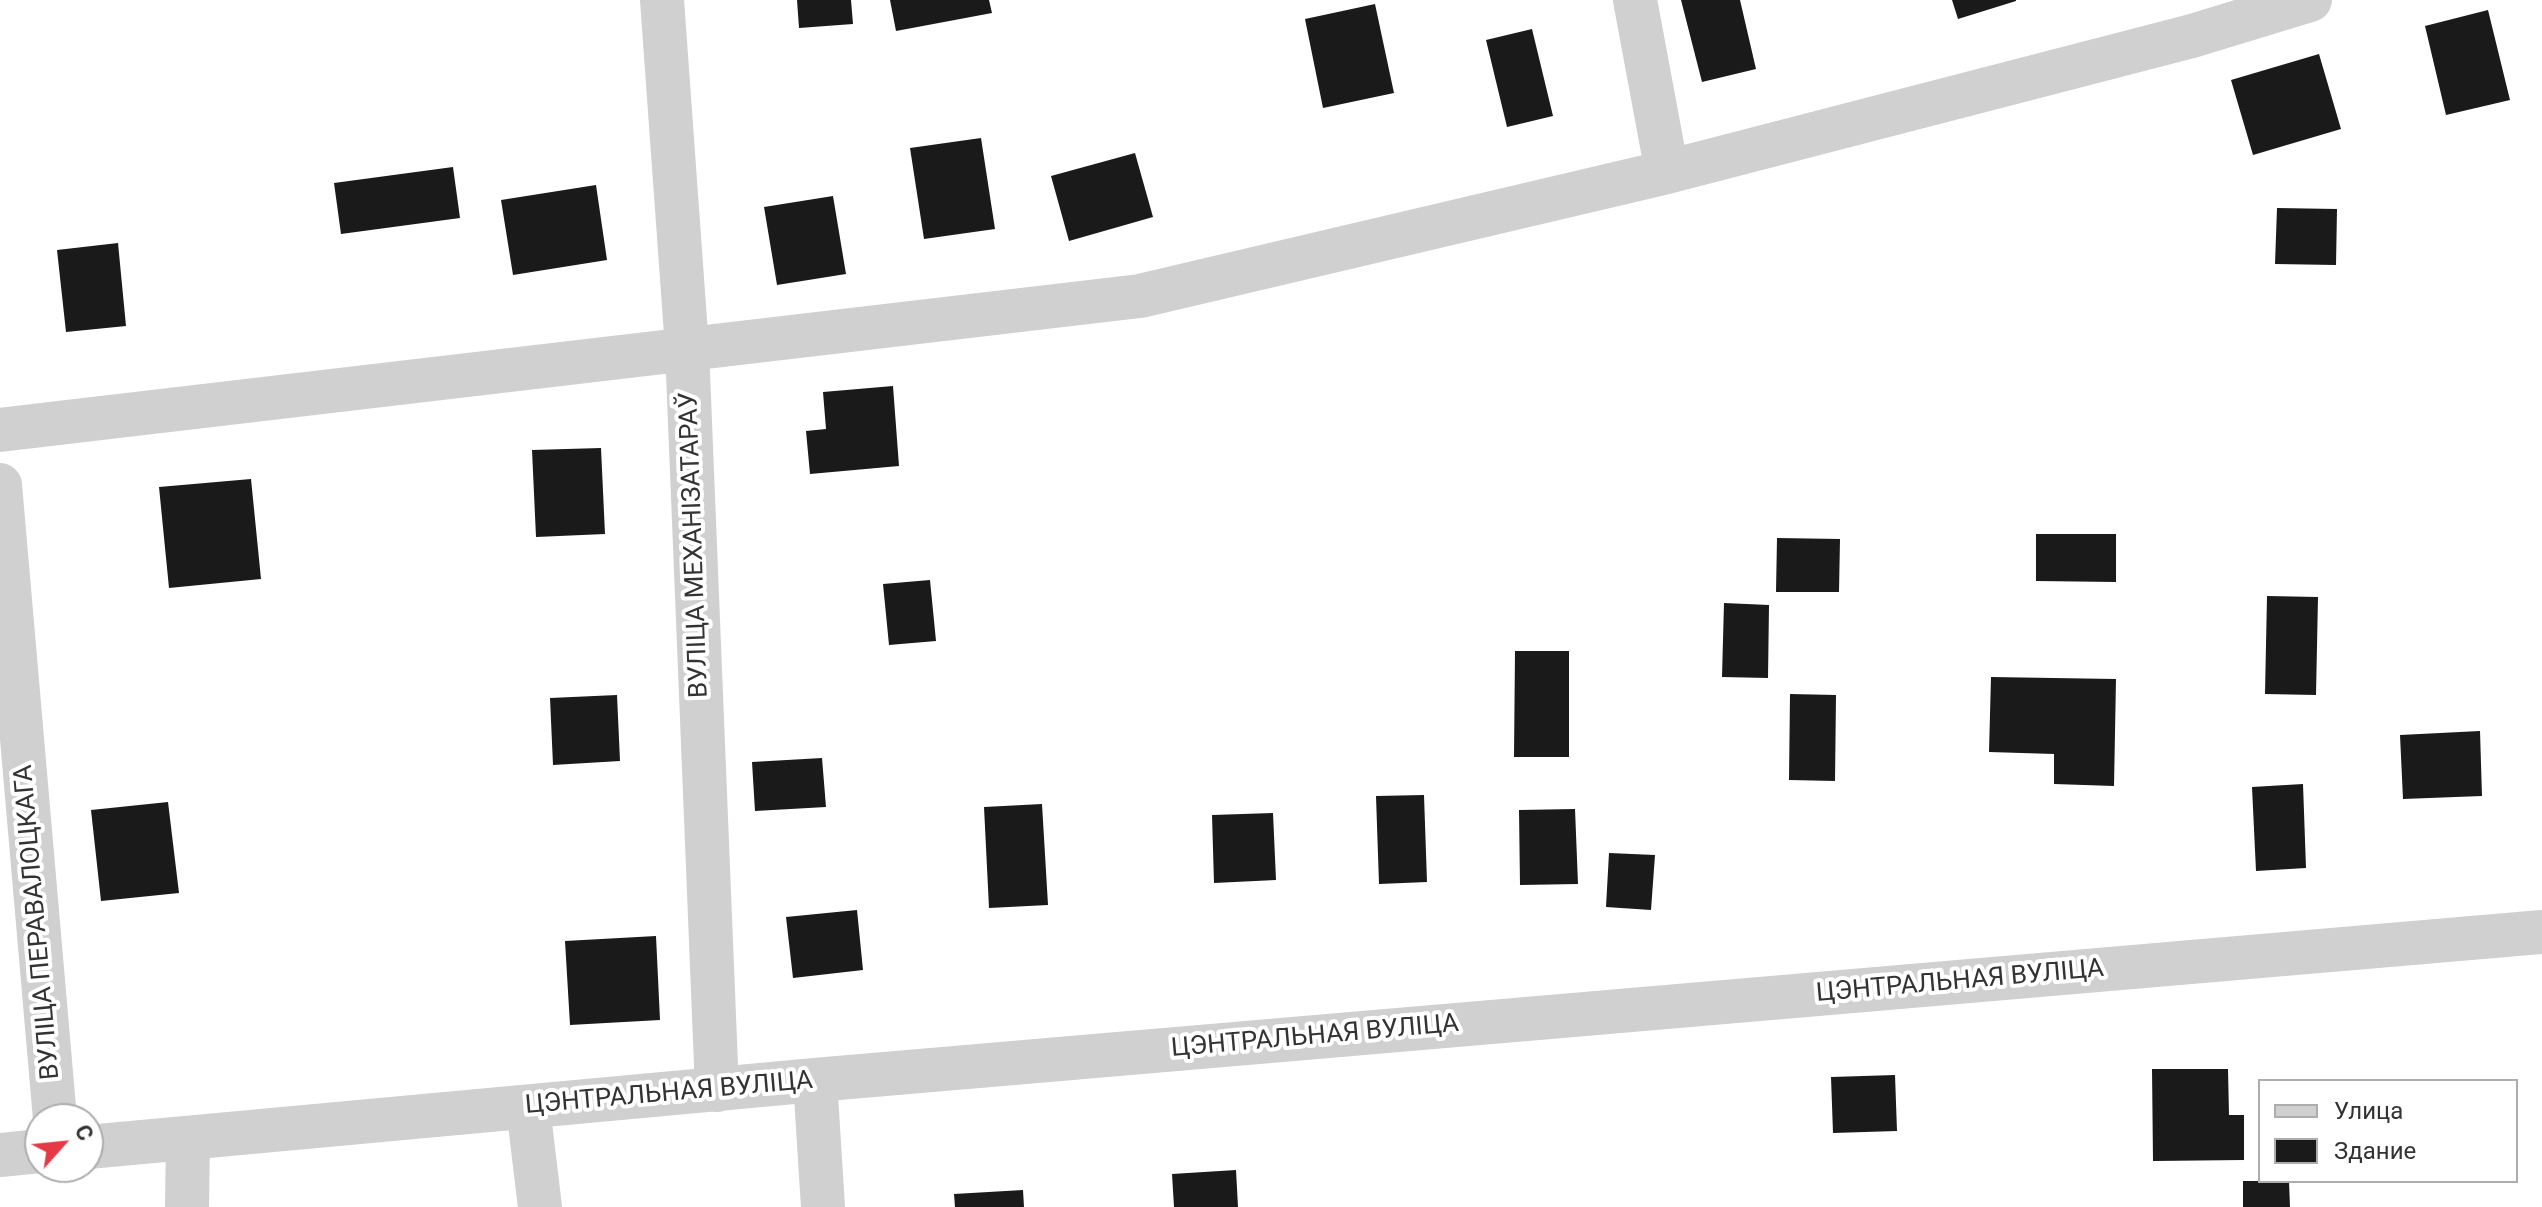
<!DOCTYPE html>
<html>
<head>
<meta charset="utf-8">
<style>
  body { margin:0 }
  #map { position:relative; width:2542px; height:1207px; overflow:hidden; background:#fff; font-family:Roboto,sans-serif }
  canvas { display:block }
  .legend { position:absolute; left:2258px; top:1079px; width:260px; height:104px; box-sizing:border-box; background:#fff; border:2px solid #adadad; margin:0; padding:10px 14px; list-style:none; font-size:24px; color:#333 }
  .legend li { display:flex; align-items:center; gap:16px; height:40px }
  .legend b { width:40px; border:2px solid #adadad }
  .north { position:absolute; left:24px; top:1103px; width:80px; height:80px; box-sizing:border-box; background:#fff; border:2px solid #adadad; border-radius:50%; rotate:63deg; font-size:22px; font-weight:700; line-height:32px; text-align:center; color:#333 }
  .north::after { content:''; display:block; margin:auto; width:28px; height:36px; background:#e63946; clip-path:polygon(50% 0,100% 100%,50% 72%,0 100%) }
</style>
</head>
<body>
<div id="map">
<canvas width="2542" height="1207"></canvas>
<ul class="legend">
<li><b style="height:10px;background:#d0d0d0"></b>Улица</li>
<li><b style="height:22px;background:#1a1a1a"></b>Здание</li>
</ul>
<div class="north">С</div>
</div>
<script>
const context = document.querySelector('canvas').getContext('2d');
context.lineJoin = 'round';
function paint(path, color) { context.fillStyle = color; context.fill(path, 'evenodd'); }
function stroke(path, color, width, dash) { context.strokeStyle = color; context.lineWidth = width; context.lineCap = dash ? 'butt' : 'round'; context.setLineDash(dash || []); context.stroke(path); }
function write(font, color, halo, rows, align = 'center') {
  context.font = font + ' Roboto,sans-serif'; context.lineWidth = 8; context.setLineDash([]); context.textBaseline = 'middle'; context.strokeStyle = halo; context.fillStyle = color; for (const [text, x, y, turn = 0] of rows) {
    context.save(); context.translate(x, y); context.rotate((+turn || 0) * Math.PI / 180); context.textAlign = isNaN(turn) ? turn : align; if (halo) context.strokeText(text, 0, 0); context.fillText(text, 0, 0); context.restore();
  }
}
paint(new Path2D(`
  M 797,0 L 851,0 L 853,24 L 799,28 Z
  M 890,0 L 989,0 L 992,13 L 896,31 Z
  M 1681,0 L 1740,0 L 1756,69 L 1702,82 Z
  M 1952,0 L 2016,0 L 2016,1 L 1958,19 Z
  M 1375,4 L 1394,93 L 1323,108 L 1305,19 Z
  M 2488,10 L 2510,100 L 2446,115 L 2425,26 Z
  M 1532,29 L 1553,116 L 1507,127 L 1486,40 Z
  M 2319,54 L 2341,129 L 2253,155 L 2231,80 Z
  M 981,138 L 995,229 L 924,239 L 910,148 Z
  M 1135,153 L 1153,217 L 1069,241 L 1051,176 Z
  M 453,167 L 460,218 L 341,234 L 334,183 Z
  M 596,185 L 607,260 L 513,275 L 501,200 Z
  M 833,196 L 846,274 L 777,285 L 764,207 Z
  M 2277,208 L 2337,209 L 2336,265 L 2275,264 Z
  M 118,243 L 126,326 L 66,332 L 57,250 Z
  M 893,386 L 899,466 L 810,474 L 806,431 L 826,429 L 823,392 Z
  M 601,448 L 605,534 L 536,537 L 532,450 Z
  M 251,479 L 261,579 L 169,588 L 159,487 Z
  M 2036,534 L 2116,534 L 2116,582 L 2036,581 Z
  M 1777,538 L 1840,539 L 1839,592 L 1776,592 Z
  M 930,580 L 936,641 L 889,645 L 883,584 Z
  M 2267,596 L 2318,597 L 2316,695 L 2265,694 Z
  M 1724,603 L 1769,605 L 1768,678 L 1722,677 Z
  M 1515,651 L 1569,651 L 1569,757 L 1514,757 Z
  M 1991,677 L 2116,679 L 2114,786 L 2054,784 L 2054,754 L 1989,752 Z
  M 1790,694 L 1836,695 L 1835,781 L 1789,780 Z
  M 617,695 L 620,761 L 553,765 L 550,698 Z
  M 2480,731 L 2482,796 L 2403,799 L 2400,735 Z
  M 822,758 L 826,807 L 755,811 L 752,762 Z
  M 2303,784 L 2306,868 L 2256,871 L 2252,787 Z
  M 1424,795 L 1427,882 L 1379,884 L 1376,796 Z
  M 168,802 L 179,893 L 101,901 L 91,810 Z
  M 1042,804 L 1048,905 L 989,908 L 984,807 Z
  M 1575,809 L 1578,884 L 1520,885 L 1519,810 Z
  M 1273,813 L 1276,880 L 1214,883 L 1212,815 Z
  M 1609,853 L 1655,855 L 1651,910 L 1606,907 Z
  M 857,910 L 863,970 L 793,978 L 786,917 Z
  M 656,936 L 660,1020 L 570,1025 L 565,941 Z
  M 2152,1069 L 2228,1069 L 2229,1115 L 2244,1115 L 2244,1160 L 2153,1161 Z
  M 1895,1075 L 1897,1131 L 1833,1133 L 1831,1077 Z
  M 1236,1170 L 1238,1207 L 1174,1207 L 1172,1174 Z
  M 2243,1181 L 2289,1181 L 2290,1207 L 2243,1207 Z
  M 1023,1190 L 1024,1207 L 955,1207 L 954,1194 Z`), '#1a1a1a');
stroke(new Path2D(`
  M 662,0 L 687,348 L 717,1090
  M 1635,0 L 1667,172
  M 0,430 L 1140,296 L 1667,172 L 2192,36 L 2310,0
  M 0,485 L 55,1119
  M 815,1080 L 823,1207
  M 528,1107 L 540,1207
  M 88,1147 L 815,1080 L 2542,932
  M 0,1155 L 40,1151
  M 187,1207 L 188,1138`), '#d0d0d0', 44);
write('26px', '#333', '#fff', [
  ["ВУЛІЦА МЕХАНІЗАТАРАЎ",695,545,-92],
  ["ВУЛІЦА ПЕРАВАЛОЦКАГА",38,922,-95],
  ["ЦЭНТРАЛЬНАЯ ВУЛІЦА",1960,982,-5],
  ["ЦЭНТРАЛЬНАЯ ВУЛІЦА",1315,1037,-5],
  ["ЦЭНТРАЛЬНАЯ ВУЛІЦА",669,1094,-5]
]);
</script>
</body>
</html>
